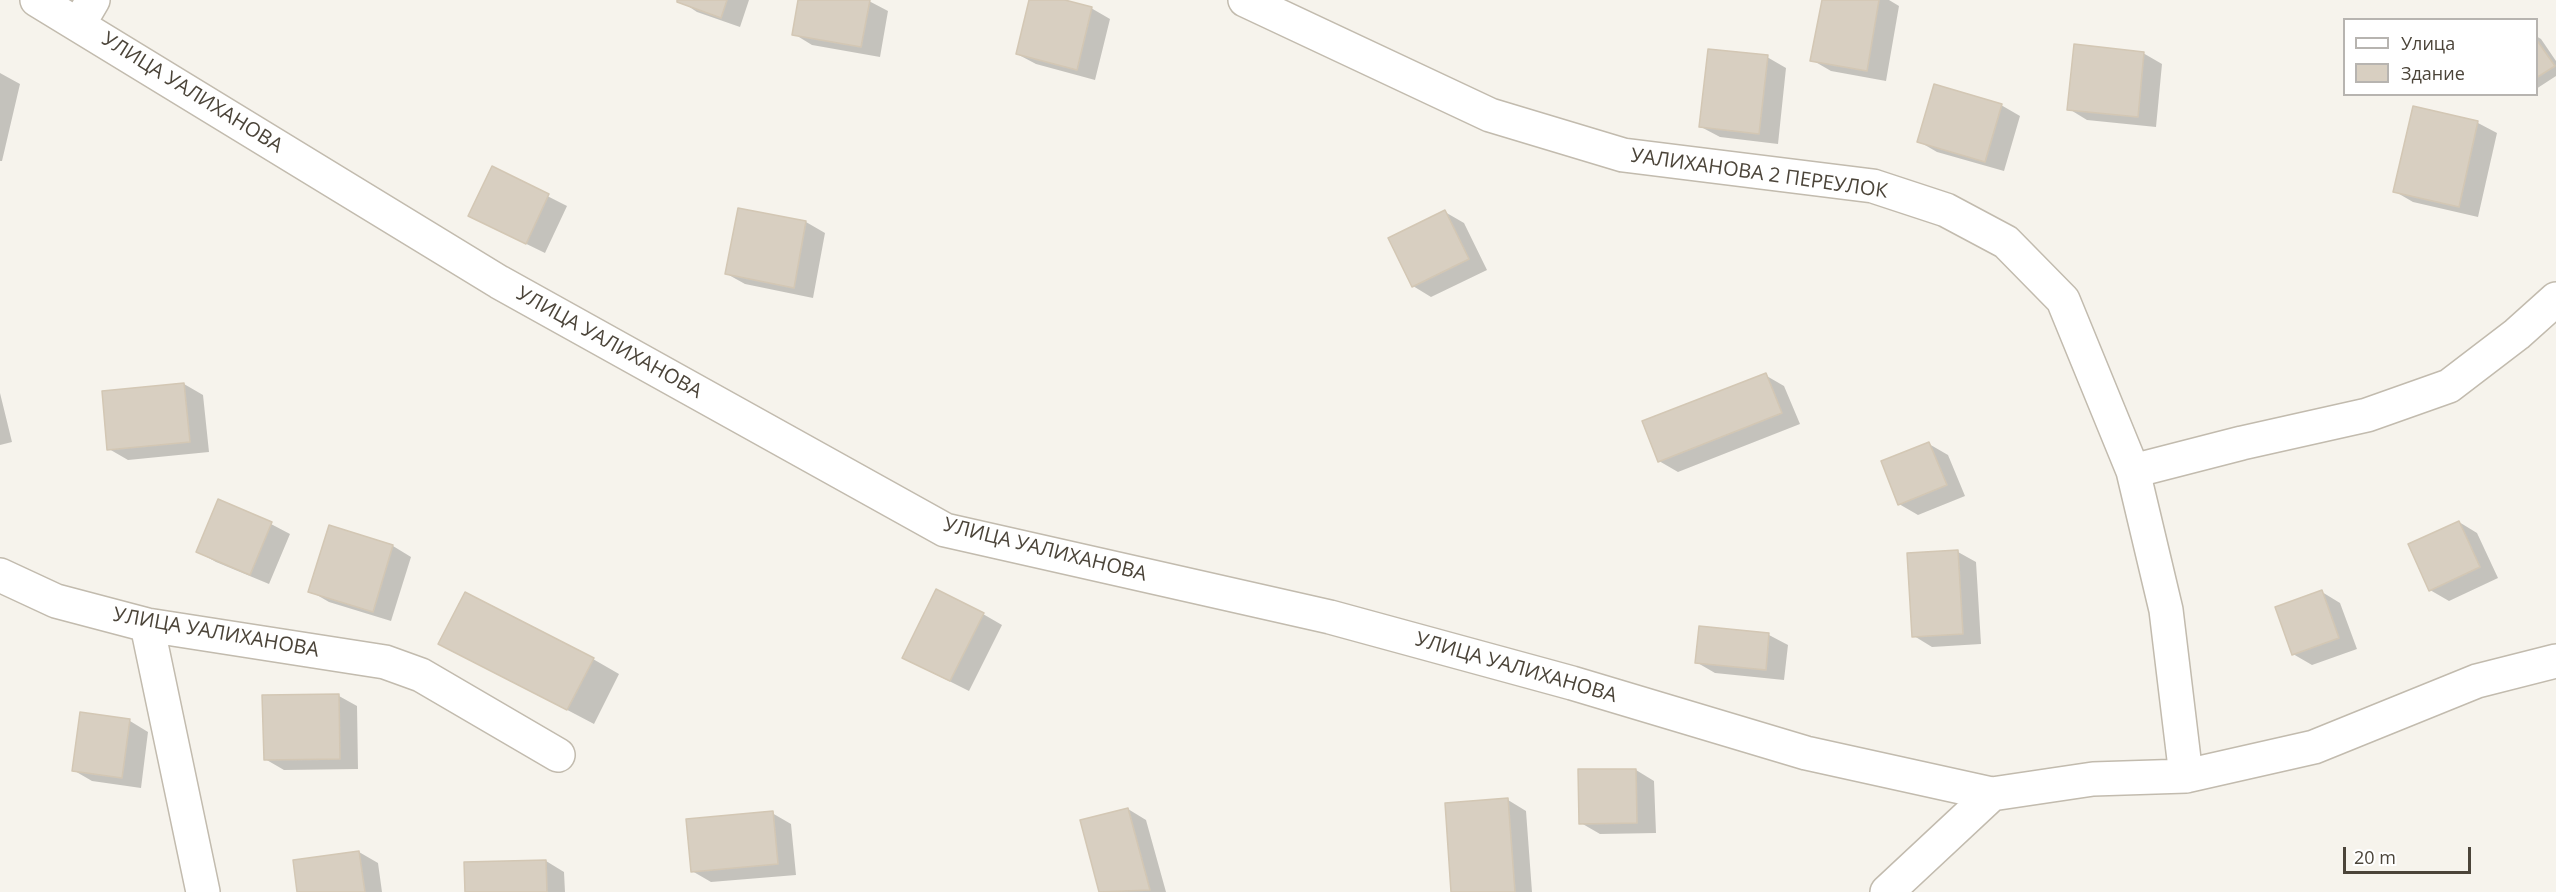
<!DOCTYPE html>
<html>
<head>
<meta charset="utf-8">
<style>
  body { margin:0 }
  #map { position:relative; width:2556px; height:892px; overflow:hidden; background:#f6f3ec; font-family:"Open Sans",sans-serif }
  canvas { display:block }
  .legend { position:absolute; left:2343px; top:18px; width:195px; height:78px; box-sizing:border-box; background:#fff; border:2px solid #b7b4b0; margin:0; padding:8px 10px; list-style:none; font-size:18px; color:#4b4439 }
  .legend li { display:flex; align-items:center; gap:12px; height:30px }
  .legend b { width:30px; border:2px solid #b7b4b0 }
  .scale { position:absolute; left:2343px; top:847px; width:128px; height:27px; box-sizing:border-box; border:3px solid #4b4439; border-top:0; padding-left:8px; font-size:18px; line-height:21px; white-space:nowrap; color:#4b4439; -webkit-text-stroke:4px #fff; paint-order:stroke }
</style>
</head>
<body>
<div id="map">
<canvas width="2556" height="892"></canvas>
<ul class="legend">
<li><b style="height:8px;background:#fff"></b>Улица</li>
<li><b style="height:16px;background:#d8cfc1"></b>Здание</li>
</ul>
<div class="scale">20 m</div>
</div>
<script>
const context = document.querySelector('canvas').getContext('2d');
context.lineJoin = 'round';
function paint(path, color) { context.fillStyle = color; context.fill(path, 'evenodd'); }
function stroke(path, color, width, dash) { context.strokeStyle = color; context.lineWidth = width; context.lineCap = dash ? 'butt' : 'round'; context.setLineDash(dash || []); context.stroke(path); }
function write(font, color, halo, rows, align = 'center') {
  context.font = font + ' "Open Sans",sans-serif'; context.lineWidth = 4.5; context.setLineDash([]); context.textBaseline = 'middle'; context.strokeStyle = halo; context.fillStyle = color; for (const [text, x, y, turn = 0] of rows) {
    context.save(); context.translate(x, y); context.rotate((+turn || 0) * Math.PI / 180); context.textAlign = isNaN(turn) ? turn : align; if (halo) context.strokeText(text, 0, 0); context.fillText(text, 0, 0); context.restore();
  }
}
paint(new Path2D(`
  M 679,0 L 749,0 L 740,27 L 697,12 Z
  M 800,0 L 867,0 L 888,11 L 880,57 L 812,45 L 794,34 Z
  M 1031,0 L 1059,0 L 1091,8 L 1110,19 L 1095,80 L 1036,64 L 1017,54 Z
  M 1823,0 L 1889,0 L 1899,6 L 1886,81 L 1831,71 L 1812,60 Z
  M 2536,36 L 2541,39 L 2556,61 L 2556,76 L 2536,89 Z
  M 2143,53 L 2162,64 L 2156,127 L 2087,120 L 2069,109 Z
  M 1767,57 L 1786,68 L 1778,144 L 1720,137 L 1701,127 Z
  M 0,73 L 20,84 L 2,161 L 0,161 Z
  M 2001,105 L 2020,116 L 2004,171 L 1937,152 L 1918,141 Z
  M 2414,108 L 2478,123 L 2497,133 L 2478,217 L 2413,202 L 2394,191 Z
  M 492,168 L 567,206 L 545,253 L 469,216 Z
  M 739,210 L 806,222 L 825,233 L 813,298 L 745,284 L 727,274 Z
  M 1445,212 L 1464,223 L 1487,270 L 1431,297 L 1413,286 Z
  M 1765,375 L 1784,386 L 1800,424 L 1678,472 L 1659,461 Z
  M 184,384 L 203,395 L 209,452 L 128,460 L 109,449 Z
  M 0,393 L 12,442 L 0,445 Z
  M 1929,444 L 1948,455 L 1965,496 L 1918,515 L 1899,504 Z
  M 2459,522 L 2477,533 L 2498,578 L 2449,601 L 2430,590 Z
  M 271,524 L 290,534 L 269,584 L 216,562 L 198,552 Z
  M 393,546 L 411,557 L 391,621 L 329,602 L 310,591 Z
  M 1958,552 L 1976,562 L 1981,644 L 1932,647 L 1914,636 Z
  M 2322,592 L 2340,603 L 2357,649 L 2312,665 L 2293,654 Z
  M 983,614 L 1002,625 L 969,691 L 923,668 Z
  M 1700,627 L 1769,635 L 1788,645 L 1784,680 L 1715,673 L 1696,662 Z
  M 440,643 L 593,659 L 619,674 L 594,724 Z
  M 339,696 L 357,706 L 358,769 L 284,770 L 265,759 Z
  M 130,721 L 148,732 L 141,788 L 92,781 L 73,770 Z
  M 1636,770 L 1654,781 L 1656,833 L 1600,834 L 1581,823 Z
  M 1508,800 L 1526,811 L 1532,892 L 1452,892 Z
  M 1128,809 L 1146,820 L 1166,892 L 1101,892 L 1082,821 Z
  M 772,813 L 791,824 L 796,875 L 711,882 L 692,871 Z
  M 359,852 L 378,863 L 382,892 L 299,892 Z
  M 546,861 L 564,872 L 565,892 L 466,892 Z`), '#0003');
const building = new Path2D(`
  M 677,0 L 727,0 L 721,18 L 677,2 Z
  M 798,0 L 870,0 L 861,47 L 792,35 Z
  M 1029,0 L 1065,0 L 1092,7 L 1077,70 L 1016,54 Z
  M 1822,0 L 1879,0 L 1867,71 L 1810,61 Z
  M 2536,39 L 2555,66 L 2536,78 Z
  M 2074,44 L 2144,52 L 2138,117 L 2067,110 Z
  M 1708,49 L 1768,55 L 1759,134 L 1699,127 Z
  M 1934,84 L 2002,104 L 1985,162 L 1917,142 Z
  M 2413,106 L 2478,121 L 2459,207 L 2393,192 Z
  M 492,166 L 549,194 L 526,244 L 468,216 Z
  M 738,208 L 806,221 L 794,288 L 725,274 Z
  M 1445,210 L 1469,259 L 1412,287 L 1388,238 Z
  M 1766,373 L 1782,413 L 1658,462 L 1642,421 Z
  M 184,383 L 190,442 L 107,450 L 102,391 Z
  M 1929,442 L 1947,485 L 1898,505 L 1881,461 Z
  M 218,499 L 272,522 L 250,575 L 196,552 Z
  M 2459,521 L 2480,567 L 2429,591 L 2408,544 Z
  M 329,525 L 393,545 L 373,612 L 308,592 Z
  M 1958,550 L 1963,634 L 1912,637 L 1907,553 Z
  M 936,589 L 984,613 L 950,681 L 902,658 Z
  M 2322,590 L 2339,638 L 2292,655 L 2275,607 Z
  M 465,592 L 594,658 L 567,710 L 438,644 Z
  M 1699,626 L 1769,633 L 1766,670 L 1695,663 Z
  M 339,694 L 340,759 L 264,760 L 262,695 Z
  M 80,712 L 130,719 L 122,778 L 72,771 Z
  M 1578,769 L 1636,769 L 1637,823 L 1579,824 Z
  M 1508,798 L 1515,892 L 1451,892 L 1445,803 Z
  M 1128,808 L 1150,890 L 1099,892 L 1080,820 Z
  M 773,811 L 778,864 L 691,872 L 686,819 Z
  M 359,851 L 365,892 L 297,892 L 293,860 Z
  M 546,860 L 547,892 L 465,892 L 464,862 Z`);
paint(building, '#d8cfc1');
stroke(building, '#d3c7b4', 1.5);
const street = new Path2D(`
  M 37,0 L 499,282 L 945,530 L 1330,617 L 1572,683 L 1806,753 L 1992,794 L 2093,779 L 2186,776 L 2314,747 L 2477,681 L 2556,661
  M 1245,0 L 1490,115 L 1623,155 L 1873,186 L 1946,210 L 2006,242 L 2063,300 L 2133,471 L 2166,610 L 2186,776
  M 79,24 L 93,0
  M 2133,471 L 2242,443 L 2367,415 L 2449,386 L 2517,334 L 2556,299
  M 0,575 L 56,601 L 147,625 L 385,662 L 421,675 L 558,755
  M 147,625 L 203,892
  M 1887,892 L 1992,794`);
stroke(street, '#c2bbae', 36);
stroke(street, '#fff', 33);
write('20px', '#4b4439', '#fff', [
  ["УЛИЦА УАЛИХАНОВА",192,93,32],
  ["УАЛИХАНОВА 2 ПЕРЕУЛОК",1759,174,8],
  ["УЛИЦА УАЛИХАНОВА",609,343,29],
  ["УЛИЦА УАЛИХАНОВА",1045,550,14],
  ["УЛИЦА УАЛИХАНОВА",216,633,10],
  ["УЛИЦА УАЛИХАНОВА",1516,668,16]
]);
</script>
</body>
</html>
